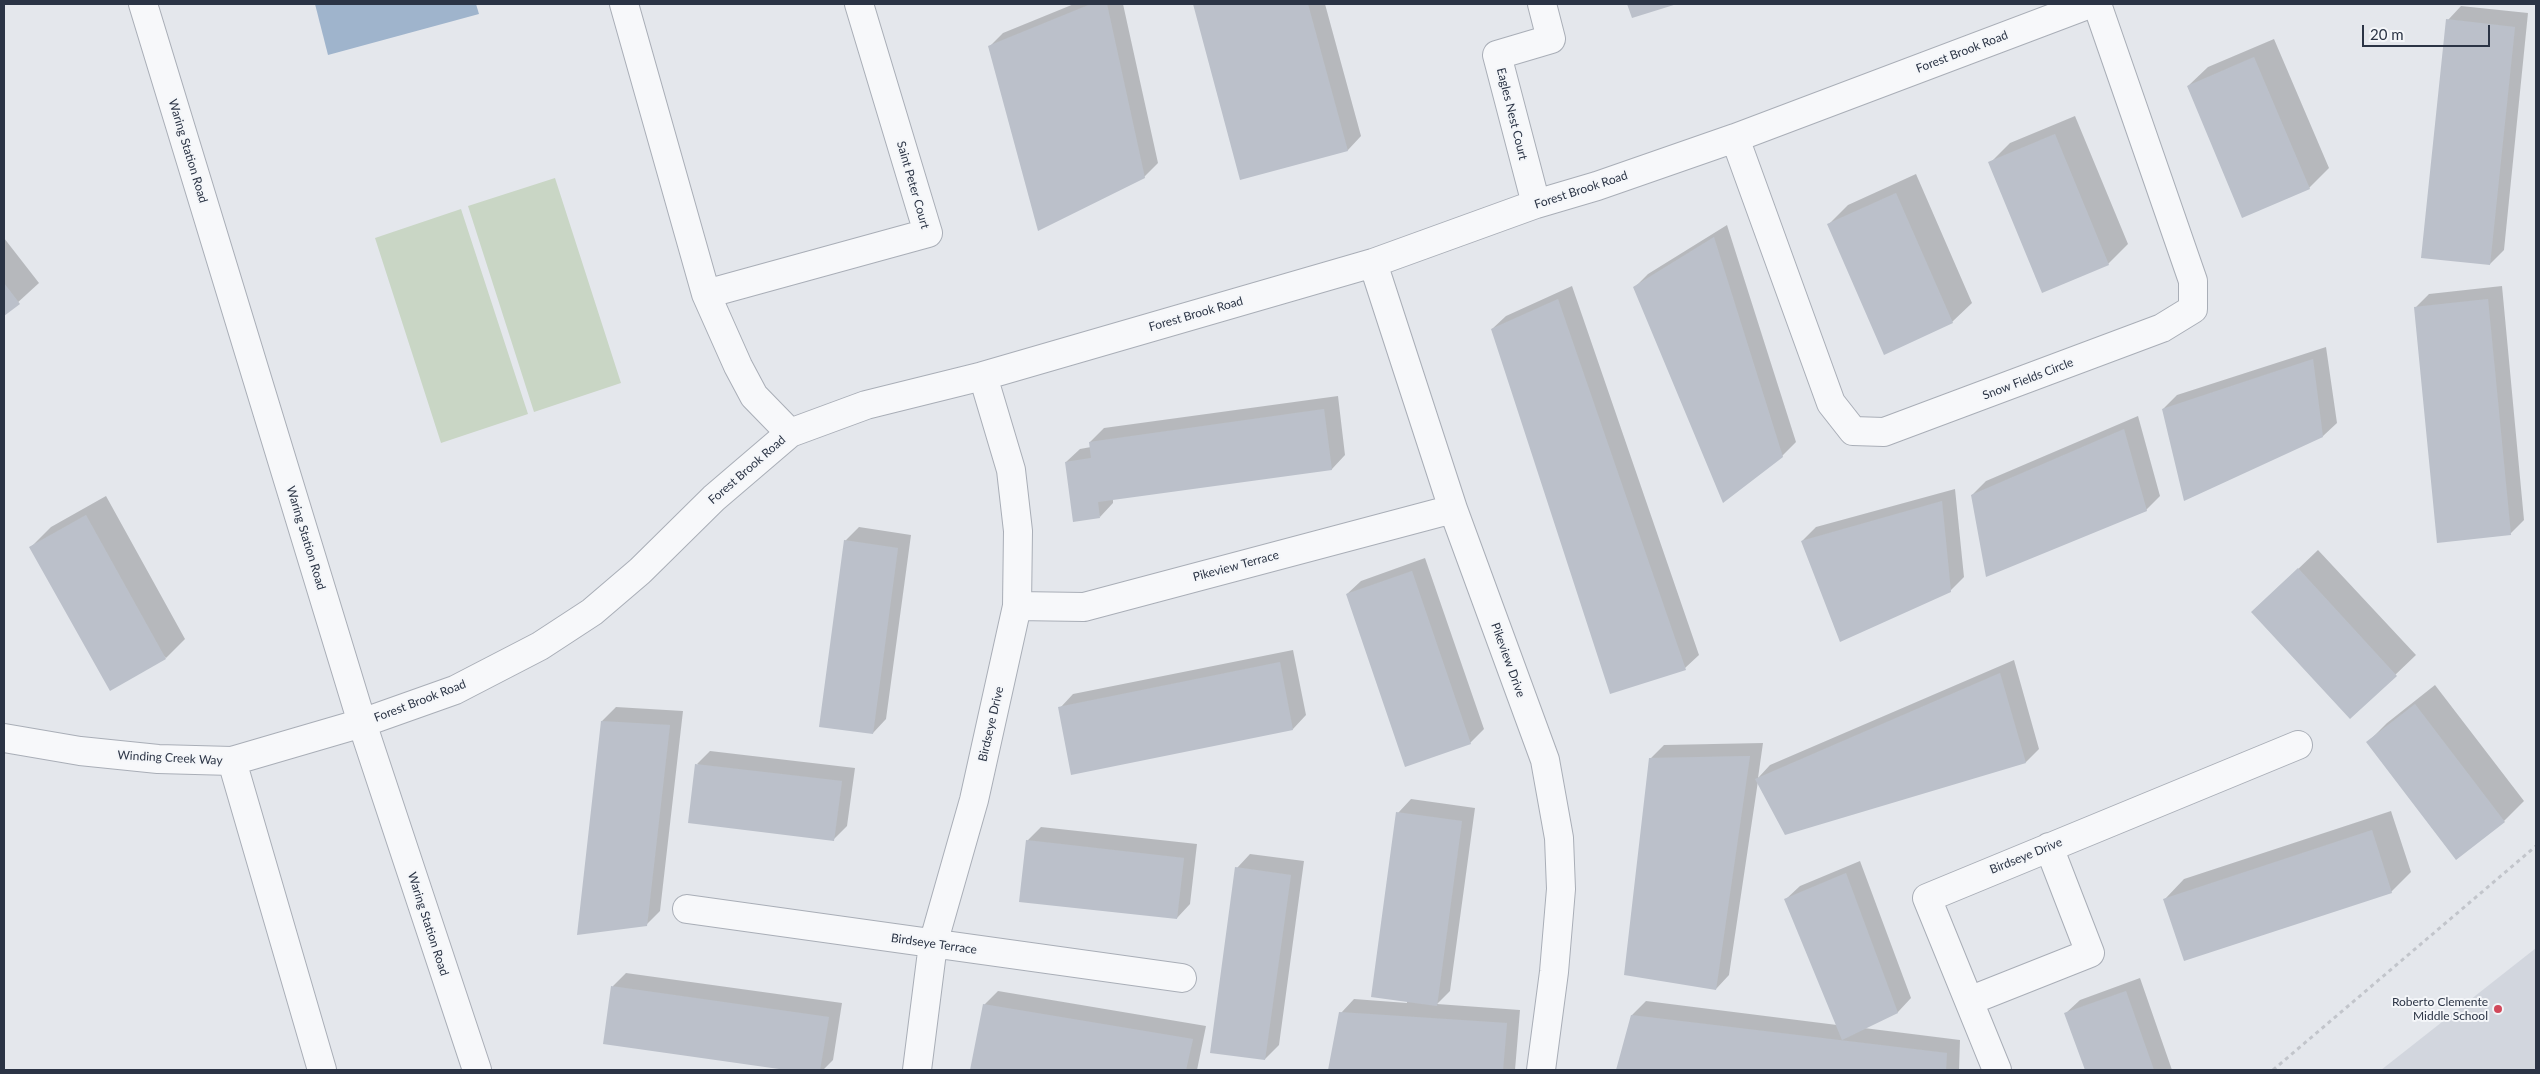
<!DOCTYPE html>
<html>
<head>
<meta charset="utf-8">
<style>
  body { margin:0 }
  #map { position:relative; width:2540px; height:1074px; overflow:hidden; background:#e4e7ec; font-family:Lato,sans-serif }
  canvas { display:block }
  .frame { position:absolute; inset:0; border:5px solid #2b3445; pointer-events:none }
  .scale { position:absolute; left:2362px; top:25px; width:128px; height:22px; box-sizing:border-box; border:2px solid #2b3445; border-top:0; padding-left:6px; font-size:15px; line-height:18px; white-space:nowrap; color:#2b3445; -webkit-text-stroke:4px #f4f6f9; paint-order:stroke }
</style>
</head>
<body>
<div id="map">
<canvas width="2540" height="1074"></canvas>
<div class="frame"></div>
<div class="scale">20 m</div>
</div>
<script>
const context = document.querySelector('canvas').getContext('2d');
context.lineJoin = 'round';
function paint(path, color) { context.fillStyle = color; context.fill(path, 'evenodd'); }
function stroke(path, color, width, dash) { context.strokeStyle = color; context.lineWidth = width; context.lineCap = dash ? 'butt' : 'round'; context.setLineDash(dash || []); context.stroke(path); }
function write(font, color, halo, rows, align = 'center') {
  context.font = font + ' Lato,sans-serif'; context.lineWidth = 4; context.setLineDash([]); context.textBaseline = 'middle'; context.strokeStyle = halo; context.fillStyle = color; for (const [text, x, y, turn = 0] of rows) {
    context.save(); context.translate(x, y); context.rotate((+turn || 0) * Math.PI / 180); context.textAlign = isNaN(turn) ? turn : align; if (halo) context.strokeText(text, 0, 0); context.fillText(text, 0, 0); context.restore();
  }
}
paint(new Path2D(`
  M 2536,948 L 2536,1070 L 2381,1070 Z`), '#d2d6de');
paint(new Path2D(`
  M 555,178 L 621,383 L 534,412 L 468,206 Z
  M 461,209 L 528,414 L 441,443 L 375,238 Z`), '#c9d6c5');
paint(new Path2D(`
  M 315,4 L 476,4 L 479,14 L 328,55 Z`), '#9fb4cc');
paint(new Path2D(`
  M 1074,4 L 1123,4 L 1158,163 L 1144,177 L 989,47 L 1003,33 Z
  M 1194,4 L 1325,4 L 1361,136 L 1348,150 L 1241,179 Z
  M 2461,6 L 2528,13 L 2504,250 L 2490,264 L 2448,20 Z
  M 2274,39 L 2329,168 L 2309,188 L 2188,86 L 2208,67 Z
  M 2075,116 L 2128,244 L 2108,264 L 1990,163 L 2010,143 Z
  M 1916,174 L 1972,303 L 1952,322 L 1828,225 L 1848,205 Z
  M 1727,225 L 1796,442 L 1782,456 L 1634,288 L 1648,274 Z
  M 4,238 L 39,283 L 4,315 Z
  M 1572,286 L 1699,655 L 1685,668 L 1492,329 L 1506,316 Z
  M 2502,286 L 2524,520 L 2510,534 L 2416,307 L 2429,294 Z
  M 2326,347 L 2337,423 L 2323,436 L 2163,409 L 2177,395 Z
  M 1338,396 L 1345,455 L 1332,469 L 1113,499 L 1113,503 L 1100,517 L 1066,462 L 1080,449 L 1091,447 L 1090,442 L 1104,428 Z
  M 2138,416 L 2160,496 L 2146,510 L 1972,495 L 1986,481 Z
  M 1955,489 L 1964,577 L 1950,591 L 1802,541 L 1816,527 Z
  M 106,496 L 185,639 L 166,658 L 31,547 L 51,527 Z
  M 859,527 L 911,535 L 886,719 L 873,733 L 845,541 Z
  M 2318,550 L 2416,655 L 2350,718 L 2273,593 Z
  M 1425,558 L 1484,729 L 1470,743 L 1347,594 L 1361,581 Z
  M 1293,650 L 1306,715 L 1293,729 L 1060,708 L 1073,694 Z
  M 2014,660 L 2039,749 L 2026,762 L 1758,781 L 1729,975 L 1716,989 L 1650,759 L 1664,745 L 1763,743 L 1758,778 L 1770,765 Z
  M 2435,685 L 2524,801 L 2504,821 L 2456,858 L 2368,742 L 2387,723 Z
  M 616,707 L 683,711 L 660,911 L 647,924 L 602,721 Z
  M 710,751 L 855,768 L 847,826 L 834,839 L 697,764 Z
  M 1411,799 L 1475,808 L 1450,991 L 1437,1004 L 1520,1010 L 1515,1070 L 1329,1070 L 1341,1013 L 1354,999 L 1407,1003 L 1398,813 Z
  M 2391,811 L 2411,872 L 2391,892 L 2165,899 L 2184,879 Z
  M 1041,827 L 1197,844 L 1190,904 L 1177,918 L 1027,841 Z
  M 1250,854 L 1304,861 L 1279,1045 L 1265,1059 L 1237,868 Z
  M 1860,861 L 1911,998 L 1898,1012 L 1864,1028 L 1960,1040 L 1959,1070 L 1617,1070 L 1632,1015 L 1646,1001 L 1837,1025 L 1786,899 L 1800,886 Z
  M 626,973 L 842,1003 L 833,1060 L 823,1070 L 795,1070 L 605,1043 L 613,986 Z
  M 2140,978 L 2172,1070 L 2086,1070 L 2066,1013 L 2080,1000 Z
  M 998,991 L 1206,1026 L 1197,1070 L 971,1070 L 984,1005 Z`), '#0003');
paint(new Path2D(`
  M 1091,4 L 1107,4 L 1145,178 L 1038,231 L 988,46 Z
  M 1193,4 L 1308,4 L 1348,151 L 1240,180 Z
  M 1627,4 L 1677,4 L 1632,18 Z
  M 2446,19 L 2515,27 L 2490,265 L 2421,258 Z
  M 2254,57 L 2310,189 L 2242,218 L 2187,86 Z
  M 2055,134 L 2109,265 L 2042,293 L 1988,162 Z
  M 1896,193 L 1953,323 L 1884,355 L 1827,224 Z
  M 1714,237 L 1783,457 L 1723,503 L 1633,287 Z
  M 4,283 L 20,304 L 4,316 Z
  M 1558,299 L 1686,670 L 1610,694 L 1491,329 Z
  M 2488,299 L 2511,535 L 2437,543 L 2414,307 Z
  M 2313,359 L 2323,437 L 2184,501 L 2162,409 Z
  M 1324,409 L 1332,470 L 1098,502 L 1100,518 L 1073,522 L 1065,462 L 1091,458 L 1089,442 Z
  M 2124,429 L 2147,511 L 1986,577 L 1971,495 Z
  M 1942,501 L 1951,592 L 1840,642 L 1801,541 Z
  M 86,515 L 166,659 L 110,691 L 29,547 Z
  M 844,540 L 898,548 L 873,734 L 819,727 Z
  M 2298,568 L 2397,676 L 2350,719 L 2251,612 Z
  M 1412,571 L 1471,744 L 1405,767 L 1346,594 Z
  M 1280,662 L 1293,730 L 1071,775 L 1058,707 Z
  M 2000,673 L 2026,763 L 1785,835 L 1755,779 Z
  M 2415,704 L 2505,822 L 2456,860 L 2366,742 Z
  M 601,721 L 670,725 L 647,926 L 577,935 Z
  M 1750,756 L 1716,990 L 1624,975 L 1649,758 Z
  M 695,764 L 842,781 L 834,841 L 688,823 Z
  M 1396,812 L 1462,821 L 1437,1006 L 1371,997 Z
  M 2372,830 L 2392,893 L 2184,961 L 2163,899 Z
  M 1026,840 L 1184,858 L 1177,919 L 1019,902 Z
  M 1235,867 L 1291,875 L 1265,1060 L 1210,1053 Z
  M 1846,873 L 1898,1013 L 1842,1040 L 1784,899 Z
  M 611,986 L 829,1017 L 820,1070 L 786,1070 L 603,1044 Z
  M 2126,991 L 2154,1070 L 2085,1070 L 2064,1013 Z
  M 983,1004 L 1193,1039 L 1186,1070 L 970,1070 Z
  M 1339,1012 L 1507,1023 L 1503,1070 L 1328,1070 Z
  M 1631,1015 L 1947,1053 L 1946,1070 L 1616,1070 Z`), '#bbc0ca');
const minor = new Path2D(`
  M 143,4 L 362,723 L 477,1070
  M 624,4 L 706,294 L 738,366 L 754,396 L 790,433
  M 1735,138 L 1831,403 L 1853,431 L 1884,432 L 2162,328 L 2193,309 L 2193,281 L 2097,4
  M 1536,204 L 1497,55 L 1551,39 L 1542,4
  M 1373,263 L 1453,509 L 1545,760 L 1559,838 L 1561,889 L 1554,972 L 1541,1070
  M 706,294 L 928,233 L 859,4
  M 1017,606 L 1084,607 L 1453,509
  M 4,738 L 80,751 L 158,759 L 232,761 L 362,723 L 455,690 L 540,646 L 592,612 L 640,571 L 714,498 L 790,433 L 866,405 L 983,376 L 1373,263 L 1536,204 L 1597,186 L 1735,138 L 2090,4
  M 232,761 L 322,1070
  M 687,909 L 1182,978
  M 1969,1001 L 2090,953 L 2049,847
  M 917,1070 L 933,944 L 974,800 L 1017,606 L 1018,531 L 1011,470 L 983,376
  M 1997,1070 L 1927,898 L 2298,745`);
stroke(minor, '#a9aeb7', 30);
stroke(new Path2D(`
  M 2273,1070 L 2536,846`), '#c2c5cb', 3, [4, 4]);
stroke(minor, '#f7f8fa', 28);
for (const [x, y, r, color] of [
  [2498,1009,5,"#d1495b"]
]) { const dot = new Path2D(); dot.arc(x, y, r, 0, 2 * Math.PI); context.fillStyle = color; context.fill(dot); stroke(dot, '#f4f6f9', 2); }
write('12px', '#2b3445', '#f4f6f9', [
  ["Forest Brook Road",1962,52,-21],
  ["Eagles Nest Court",1512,114,76],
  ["Waring Station Road",188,151,73],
  ["Saint Peter Court",913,185,74],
  ["Forest Brook Road",1581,190,-18],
  ["Forest Brook Road",1196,314,-16],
  ["Snow Fields Circle",2028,379,-21],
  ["Forest Brook Road",747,470,-41],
  ["Waring Station Road",306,538,73],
  ["Pikeview Terrace",1236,566,-15],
  ["Pikeview Drive",1508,660,70],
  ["Forest Brook Road",420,701,-21],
  ["Birdseye Drive",991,724,-77],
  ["Winding Creek Way",170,758,3],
  ["Birdseye Drive",2026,856,-22],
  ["Waring Station Road",428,924,72],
  ["Birdseye Terrace",934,944,8]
]);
write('12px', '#2b3445', '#f4f6f9', [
  ["Roberto Clemente",2488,1002],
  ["Middle School",2488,1016]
], 'right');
</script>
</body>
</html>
